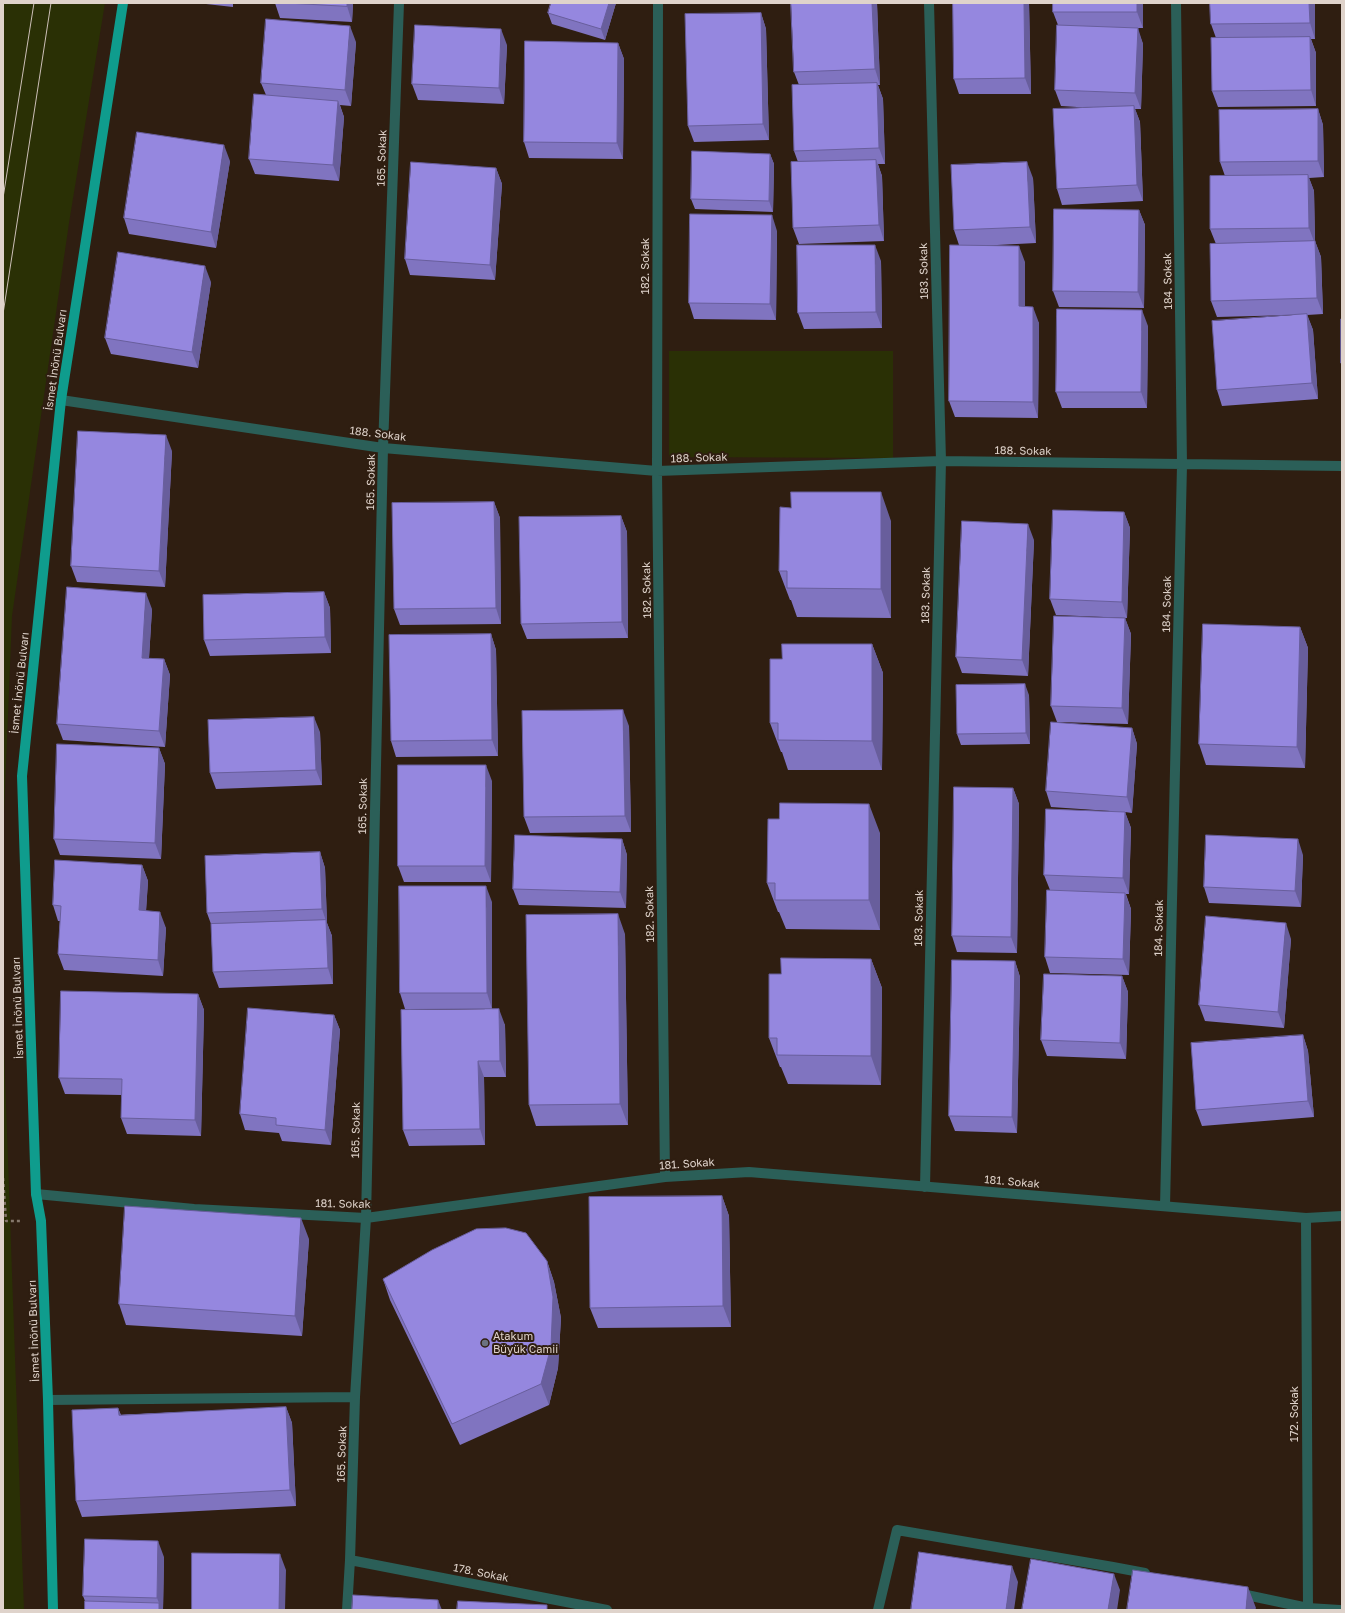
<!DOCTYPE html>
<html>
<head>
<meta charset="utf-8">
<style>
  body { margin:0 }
  #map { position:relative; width:1345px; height:1613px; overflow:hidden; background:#2f1e11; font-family:"Golos Text",sans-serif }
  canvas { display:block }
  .frame { position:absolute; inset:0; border:4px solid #dfd3cb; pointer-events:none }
</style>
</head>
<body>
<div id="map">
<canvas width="1345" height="1613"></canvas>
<div class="frame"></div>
</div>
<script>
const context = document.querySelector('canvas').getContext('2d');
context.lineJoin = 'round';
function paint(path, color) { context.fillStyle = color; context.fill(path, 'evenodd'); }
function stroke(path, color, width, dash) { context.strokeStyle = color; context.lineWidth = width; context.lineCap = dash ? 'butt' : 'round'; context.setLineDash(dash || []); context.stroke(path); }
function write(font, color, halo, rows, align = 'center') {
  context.font = font + ' "Golos Text",sans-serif'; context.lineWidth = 4; context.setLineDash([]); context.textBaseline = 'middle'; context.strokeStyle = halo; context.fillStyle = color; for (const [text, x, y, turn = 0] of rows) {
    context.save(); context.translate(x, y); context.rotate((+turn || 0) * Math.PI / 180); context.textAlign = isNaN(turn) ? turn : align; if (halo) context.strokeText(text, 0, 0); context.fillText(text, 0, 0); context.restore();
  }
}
paint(new Path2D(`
  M 3,3 L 105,3 L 69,223 L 12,616 L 3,838 Z
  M 669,351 L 893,351 L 893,458 L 669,457 Z
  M 3,1020 L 24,1610 L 3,1610 Z`), '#2a3005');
stroke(new Path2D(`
  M 3,1178 L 6,1221 L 21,1221`), '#85776c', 2.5, [3, 3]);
stroke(new Path2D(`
  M 1308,1608 L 1340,1610`), '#2b5f58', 10);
stroke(new Path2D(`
  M 658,3 L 657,471 L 665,1177
  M 61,400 L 383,448 L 657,471 L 941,461 L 1342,466
  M 925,1187 L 941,461 L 929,3
  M 36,1194 L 194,1209 L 366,1218 L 665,1177 L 749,1172 L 1306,1218 L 1342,1216
  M 1165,1206 L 1182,465 L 1176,3
  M 1306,1218 L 1308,1610
  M 48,1400 L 355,1397
  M 350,1560 L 607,1610
  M 1237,1593 L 1308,1608
  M 347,1610 L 350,1560 L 355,1397 L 366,1218 L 383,448 L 399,3
  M 878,1610 L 897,1530 L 1113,1567 L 1145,1573`), '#2b5f58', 10);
stroke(new Path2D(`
  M 53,1610 L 48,1400 L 41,1221 L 36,1194 L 22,776 L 61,400 L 123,3`), '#0f9c8d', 10);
stroke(new Path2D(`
  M 3,198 L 34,3
  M 3,314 L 51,3`), '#ccbfb7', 1);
paint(new Path2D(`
  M 197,3 L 233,3 L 233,7 Z
  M 275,3 L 353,3 L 352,22 L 280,18 Z
  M 616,3 L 605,40 L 552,24 L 548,13 Z
  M 877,3 L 880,85 L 878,85 L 883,99 L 885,164 L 878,164 L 882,176 L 884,241 L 799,244 L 793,228 L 798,162 L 794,151 L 799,85 L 794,72 Z
  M 953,3 L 1029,3 L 1031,94 L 959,94 L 954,79 Z
  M 1143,3 L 1143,28 L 1137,28 L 1143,44 L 1141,109 L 1135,109 L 1140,122 L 1143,201 L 1062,205 L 1057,189 L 1093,108 L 1061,106 L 1055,90 L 1058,25 L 1053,12 Z
  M 1210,3 L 1315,3 L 1315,39 L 1311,39 L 1316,53 L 1316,106 L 1218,107 L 1212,91 L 1216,38 L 1211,24 Z
  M 761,13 L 766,29 L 769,140 L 694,142 L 688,126 Z
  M 356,42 L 351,106 L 340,105 L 344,117 L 339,181 L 255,174 L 249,159 L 266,95 L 261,83 Z
  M 618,43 L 624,59 L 623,159 L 529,158 L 524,142 Z
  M 507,45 L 504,104 L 418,100 L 412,84 Z
  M 1318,109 L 1323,125 L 1324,177 L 1309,178 L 1314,191 L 1315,241 L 1321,257 L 1323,314 L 1307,315 L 1313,330 L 1318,399 L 1222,406 L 1217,390 L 1293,315 L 1217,317 L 1211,301 L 1216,244 L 1210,229 L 1225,176 L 1220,162 Z
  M 770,154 L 774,164 L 773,212 L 695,209 L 691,199 Z
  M 230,161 L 216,248 L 129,234 L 124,218 Z
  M 496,168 L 502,184 L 495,280 L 410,275 L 405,259 Z
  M 1033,178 L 1036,243 L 978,246 L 1025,262 L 1025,307 L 1039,323 L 1038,418 L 955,417 L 949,401 L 959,245 L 954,230 Z
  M 1139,210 L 1145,225 L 1144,308 L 1059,307 L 1053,291 Z
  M 777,231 L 776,320 L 694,319 L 689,303 Z
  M 881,261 L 882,328 L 804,329 L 798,313 Z
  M 211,282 L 198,368 L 111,354 L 105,338 Z
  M 1148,326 L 1147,408 L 1062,408 L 1056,392 Z
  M 172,451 L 165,587 L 77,582 L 71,566 Z
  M 494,502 L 500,518 L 501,624 L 400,625 L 394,609 Z
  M 791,508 L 891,521 L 891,618 L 797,617 L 791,600 L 790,600 L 779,571 Z
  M 1124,512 L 1130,528 L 1127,618 L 1056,615 L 1050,599 Z
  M 621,516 L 627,532 L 628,638 L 527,639 L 521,624 Z
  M 1034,540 L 1028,676 L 962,673 L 956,657 Z
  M 324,592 L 330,608 L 331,653 L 210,656 L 204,640 Z
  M 152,609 L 149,658 L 164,659 L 170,675 L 165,747 L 63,740 L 57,724 Z
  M 1125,618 L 1131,634 L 1128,724 L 1057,722 L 1051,706 Z
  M 1300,627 L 1308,648 L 1305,768 L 1206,765 L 1199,744 Z
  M 491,634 L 496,650 L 498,756 L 396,757 L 391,741 Z
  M 872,644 L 883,673 L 882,770 L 788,770 L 782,752 L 781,752 L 770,723 L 782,659 Z
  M 1029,695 L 1030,744 L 961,745 L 957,734 Z
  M 629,726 L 631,832 L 530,833 L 524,817 Z
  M 1132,728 L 1137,744 L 1132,813 L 1125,812 L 1131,828 L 1129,894 L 1126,894 L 1131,909 L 1129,975 L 1050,973 L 1045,957 L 1050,890 L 1044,875 L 1110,811 L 1051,807 L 1046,791 Z
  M 320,732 L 322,785 L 216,789 L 210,773 Z
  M 159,748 L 165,764 L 161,859 L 60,855 L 54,839 Z
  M 492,781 L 491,882 L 404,882 L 398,866 Z
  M 1013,788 L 1019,804 L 1017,953 L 957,952 L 952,936 Z
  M 779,819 L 880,833 L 880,930 L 786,929 L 779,912 L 778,912 L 767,883 Z
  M 622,839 L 627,855 L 626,908 L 519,905 L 513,889 Z
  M 320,852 L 325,868 L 327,923 L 332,936 L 333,984 L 219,988 L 213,972 L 211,924 L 207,913 Z
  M 1303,855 L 1301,907 L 1209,903 L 1204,887 Z
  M 142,865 L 148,881 L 146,911 L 166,928 L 163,976 L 64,970 L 58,954 L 60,921 L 58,921 L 53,905 Z
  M 492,902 L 492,1009 L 505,1025 L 506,1077 L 484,1077 L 485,1145 L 409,1146 L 403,1130 L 485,1009 L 405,1009 L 400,993 Z
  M 625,934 L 628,1125 L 536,1126 L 529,1105 Z
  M 1291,939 L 1284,1028 L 1205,1021 L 1199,1005 Z
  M 871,959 L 882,988 L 881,1085 L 788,1084 L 781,1067 L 780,1067 L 769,1038 L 781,974 Z
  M 1015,961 L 1020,977 L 1017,1133 L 955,1131 L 949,1116 Z
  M 1122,976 L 1128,992 L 1126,1059 L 1047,1056 L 1041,1040 Z
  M 198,994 L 204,1010 L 201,1136 L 127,1134 L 121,1118 L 121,1095 L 65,1094 L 59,1078 Z
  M 334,1015 L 340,1030 L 331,1145 L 282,1141 L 279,1133 L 245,1130 L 240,1114 Z
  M 1303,1035 L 1308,1051 L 1314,1117 L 1202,1126 L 1196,1110 Z
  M 722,1196 L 729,1216 L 731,1327 L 598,1328 L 590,1308 Z
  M 309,1239 L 302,1336 L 126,1325 L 119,1304 Z
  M 547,1261 L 554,1282 L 561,1318 L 558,1368 L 549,1405 L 460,1445 L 390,1300 L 383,1279 Z
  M 286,1407 L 292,1423 L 296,1506 L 82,1517 L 76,1501 L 118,1408 L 121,1415 Z
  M 164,1557 L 163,1610 L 85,1610 L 85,1601 L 83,1596 Z`), '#8074c0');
paint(new Path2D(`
  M 347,3 L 353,3 L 352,22 L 347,6 Z
  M 609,3 L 616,3 L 605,40 L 601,29 Z
  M 872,3 L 877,3 L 880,85 L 875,69 Z
  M 1024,3 L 1029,3 L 1031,94 L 1025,78 Z
  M 1137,3 L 1143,3 L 1143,28 L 1137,12 Z
  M 1309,3 L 1315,3 L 1315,39 L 1310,23 Z
  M 761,13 L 766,29 L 769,140 L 763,124 Z
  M 350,26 L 356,42 L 351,106 L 345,90 Z
  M 1138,28 L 1143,44 L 1141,109 L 1135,93 Z
  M 501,29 L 507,45 L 504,104 L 499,88 Z
  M 1310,37 L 1316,53 L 1316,106 L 1311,90 Z
  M 618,43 L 624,59 L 623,159 L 617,143 Z
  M 877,83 L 883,99 L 885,164 L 879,148 Z
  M 338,101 L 344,117 L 339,181 L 333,165 Z
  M 1134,106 L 1140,122 L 1143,201 L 1137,185 Z
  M 1318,109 L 1323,125 L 1324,177 L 1318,161 Z
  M 224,145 L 230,161 L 216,248 L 211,232 Z
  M 770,154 L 774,164 L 773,212 L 769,201 Z
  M 876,160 L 882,176 L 884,241 L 879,225 Z
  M 1027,162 L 1033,178 L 1036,243 L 1030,227 Z
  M 496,168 L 502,184 L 495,280 L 490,265 Z
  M 1308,175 L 1314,191 L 1315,244 L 1309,228 Z
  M 1139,210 L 1145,225 L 1144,308 L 1138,292 Z
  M 772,215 L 777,231 L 776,320 L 770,304 Z
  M 1315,241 L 1321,257 L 1323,314 L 1317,298 Z
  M 875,245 L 881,261 L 882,328 L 876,312 Z
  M 1019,246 L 1025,262 L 1025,322 L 1019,306 Z
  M 205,266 L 211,282 L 198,368 L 192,352 Z
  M 1033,307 L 1039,323 L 1038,418 L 1033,402 Z
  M 1142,310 L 1148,326 L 1147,408 L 1141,392 Z
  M 1307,314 L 1313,330 L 1318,399 L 1312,383 Z
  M 166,435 L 172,451 L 165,587 L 159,571 Z
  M 881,492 L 891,521 L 891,618 L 881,589 Z
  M 494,502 L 500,518 L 501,624 L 496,608 Z
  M 1124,512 L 1130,528 L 1127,618 L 1122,602 Z
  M 621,516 L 627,532 L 628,638 L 622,622 Z
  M 1028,524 L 1034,540 L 1028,676 L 1022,660 Z
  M 324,592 L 330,608 L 331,653 L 325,637 Z
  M 146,593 L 152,609 L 148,674 L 142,658 Z
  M 1125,618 L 1131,634 L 1128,724 L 1122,708 Z
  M 1300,627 L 1308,648 L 1305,768 L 1297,747 Z
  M 491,634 L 496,650 L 498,756 L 492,740 Z
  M 872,644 L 883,673 L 882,770 L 872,741 Z
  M 164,659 L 170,675 L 165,747 L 159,731 Z
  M 1025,684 L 1029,695 L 1030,744 L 1026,733 Z
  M 623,710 L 629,726 L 631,832 L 625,816 Z
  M 314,717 L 320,732 L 322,785 L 316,770 Z
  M 1132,728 L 1137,744 L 1132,813 L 1127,797 Z
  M 159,748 L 165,764 L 161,859 L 155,843 Z
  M 486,765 L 492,781 L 491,882 L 485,866 Z
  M 1013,788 L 1019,804 L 1017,953 L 1011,937 Z
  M 869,804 L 880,833 L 880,930 L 869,900 Z
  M 1125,812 L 1131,828 L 1129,894 L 1123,878 Z
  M 622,839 L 627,855 L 626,908 L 620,892 Z
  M 1298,839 L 1303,855 L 1301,907 L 1295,891 Z
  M 320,852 L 325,868 L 327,923 L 332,936 L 333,984 L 328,968 L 326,921 L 322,909 Z
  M 142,865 L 148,881 L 145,926 L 139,910 Z
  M 486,886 L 492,902 L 492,1009 L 487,993 Z
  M 1125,893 L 1131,909 L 1129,975 L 1123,959 Z
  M 160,912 L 166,928 L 163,976 L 158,960 Z
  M 618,914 L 625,934 L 628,1125 L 620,1104 Z
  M 1286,923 L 1291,939 L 1284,1028 L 1278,1012 Z
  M 871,959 L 882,988 L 881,1085 L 871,1056 Z
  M 1015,961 L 1020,977 L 1017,1133 L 1012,1117 Z
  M 1122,976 L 1128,992 L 1126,1059 L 1120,1043 Z
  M 198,994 L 204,1010 L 201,1136 L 195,1120 Z
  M 499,1009 L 505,1025 L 506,1077 L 500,1061 Z
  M 334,1015 L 340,1030 L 331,1145 L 325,1130 Z
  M 1303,1035 L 1308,1051 L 1314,1117 L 1308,1101 Z
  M 478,1061 L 484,1077 L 485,1145 L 480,1129 Z
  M 722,1196 L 729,1216 L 731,1327 L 723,1306 Z
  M 301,1218 L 309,1239 L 302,1336 L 295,1316 Z
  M 547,1261 L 554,1282 L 561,1318 L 558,1368 L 549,1405 L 541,1384 Z
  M 286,1407 L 292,1423 L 296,1506 L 290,1490 Z
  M 118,1408 L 124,1424 L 119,1415 Z
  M 158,1541 L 164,1557 L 163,1610 L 159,1610 L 159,1603 L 157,1598 Z
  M 280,1554 L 286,1570 L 285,1610 L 279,1610 Z
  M 1012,1566 L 1018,1582 L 1014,1610 L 1006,1610 Z
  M 1114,1574 L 1120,1590 L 1117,1610 L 1108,1610 Z
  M 1248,1587 L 1256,1608 L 1255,1610 L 1246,1610 Z
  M 438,1600 L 442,1610 L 438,1610 Z`), '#685e9c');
const building = new Path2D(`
  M 287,3 L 347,3 L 347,6 Z
  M 551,3 L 609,3 L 601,29 L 548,13 Z
  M 791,3 L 872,3 L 875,69 L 794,72 Z
  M 953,3 L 1024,3 L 1025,78 L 954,79 Z
  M 1053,3 L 1137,3 L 1137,12 L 1053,12 Z
  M 1210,3 L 1309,3 L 1310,23 L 1211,24 Z
  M 761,13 L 763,124 L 688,126 L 685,14 Z
  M 266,19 L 350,26 L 345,90 L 261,83 Z
  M 415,25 L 501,29 L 499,88 L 412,84 Z
  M 1057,25 L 1138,28 L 1135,93 L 1055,90 Z
  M 1310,37 L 1311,90 L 1212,91 L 1211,38 Z
  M 525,41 L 618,43 L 617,143 L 524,142 Z
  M 877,83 L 879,148 L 794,151 L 792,85 Z
  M 254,94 L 338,101 L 333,165 L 249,159 Z
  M 1134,106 L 1137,185 L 1057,189 L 1053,109 Z
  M 1318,109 L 1318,161 L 1220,162 L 1219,110 Z
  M 137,132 L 224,145 L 211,232 L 124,218 Z
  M 692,151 L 770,154 L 769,201 L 691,199 Z
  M 876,160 L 879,225 L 793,228 L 791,162 Z
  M 411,162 L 496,168 L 490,265 L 405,259 Z
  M 1027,162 L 1030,227 L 954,230 L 951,165 Z
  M 1308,175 L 1309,228 L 1210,229 L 1210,176 Z
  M 1054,209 L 1139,210 L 1138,292 L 1053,291 Z
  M 690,214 L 772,215 L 770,304 L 689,303 Z
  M 1315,241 L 1317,298 L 1211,301 L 1210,244 Z
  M 797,245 L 875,245 L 876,312 L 798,313 Z
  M 950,245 L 1019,246 L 1019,306 L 1033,307 L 1033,402 L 949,401 Z
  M 118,252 L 205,266 L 192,352 L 105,338 Z
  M 1057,309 L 1142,310 L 1141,392 L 1056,392 Z
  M 1307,314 L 1312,383 L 1217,390 L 1212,321 Z
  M 1341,319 L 1342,319 L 1342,363 L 1341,363 Z
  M 78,431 L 166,435 L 159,571 L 71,566 Z
  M 791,492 L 881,492 L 881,589 L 787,588 L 787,571 L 779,571 L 780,507 L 791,508 Z
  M 494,502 L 496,608 L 394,609 L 392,503 Z
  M 1053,510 L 1124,512 L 1122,602 L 1050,599 Z
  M 621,516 L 622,622 L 521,624 L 519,517 Z
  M 962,521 L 1028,524 L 1022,660 L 956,657 Z
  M 67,587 L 146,593 L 142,658 L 164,659 L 159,731 L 57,724 Z
  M 324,592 L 325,637 L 204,640 L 203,595 Z
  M 1054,616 L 1125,618 L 1122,708 L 1051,706 Z
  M 1203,624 L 1300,627 L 1297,747 L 1199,744 Z
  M 491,634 L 492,740 L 391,741 L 389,635 Z
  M 782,644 L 872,644 L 872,741 L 778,740 L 778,723 L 770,723 L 770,659 L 782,659 Z
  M 1025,684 L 1026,733 L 957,734 L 956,685 Z
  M 623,710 L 625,816 L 524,817 L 522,711 Z
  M 314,717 L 316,770 L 210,773 L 208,720 Z
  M 1051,722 L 1132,728 L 1127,797 L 1046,791 Z
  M 57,744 L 159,748 L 155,843 L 54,839 Z
  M 398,765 L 486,765 L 485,866 L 398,866 Z
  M 954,787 L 1013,788 L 1011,937 L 952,936 Z
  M 780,803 L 869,804 L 869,900 L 775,900 L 775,883 L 767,883 L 768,819 L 779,819 Z
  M 1046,809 L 1125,812 L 1123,878 L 1044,875 Z
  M 515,835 L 622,839 L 620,892 L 513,889 Z
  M 1206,835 L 1298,839 L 1295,891 L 1204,887 Z
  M 320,852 L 322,909 L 207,913 L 205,856 Z
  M 55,860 L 142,865 L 139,910 L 160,912 L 158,960 L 58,954 L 61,906 L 53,905 Z
  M 399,886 L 486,886 L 487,993 L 400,993 Z
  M 1047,890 L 1125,893 L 1123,959 L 1045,957 Z
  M 618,914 L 620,1104 L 529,1105 L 526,915 Z
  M 1206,916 L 1286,923 L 1278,1012 L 1199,1005 Z
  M 326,920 L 328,968 L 213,972 L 211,924 Z
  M 781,958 L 871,959 L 871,1056 L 777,1055 L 777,1038 L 769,1038 L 769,974 L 781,974 Z
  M 952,960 L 1015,961 L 1012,1117 L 949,1116 Z
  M 1044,974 L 1122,976 L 1120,1043 L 1041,1040 Z
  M 61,991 L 198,994 L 195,1120 L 121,1118 L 122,1079 L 59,1078 Z
  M 248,1008 L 334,1015 L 325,1130 L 276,1125 L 276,1118 L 240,1114 Z
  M 499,1009 L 500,1061 L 478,1061 L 480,1129 L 403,1130 L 401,1010 Z
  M 1303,1035 L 1308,1101 L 1196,1110 L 1191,1043 Z
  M 722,1196 L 723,1306 L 590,1308 L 589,1197 Z
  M 125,1206 L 301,1218 L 295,1316 L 119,1304 Z
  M 506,1228 L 526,1233 L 547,1261 L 553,1297 L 551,1347 L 541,1384 L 452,1424 L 383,1279 L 432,1250 L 476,1229 Z
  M 286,1407 L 290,1490 L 76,1501 L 72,1410 L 118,1408 L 119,1415 Z
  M 85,1539 L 158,1541 L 157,1598 L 83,1596 Z
  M 919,1552 L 1012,1566 L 1006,1610 L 911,1610 Z
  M 192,1553 L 280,1554 L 279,1610 L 192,1610 Z
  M 1031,1559 L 1114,1574 L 1108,1610 L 1022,1610 Z
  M 1133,1570 L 1248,1587 L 1246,1610 L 1127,1610 Z
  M 353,1595 L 438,1600 L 438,1610 L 352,1610 Z
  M 85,1601 L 159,1603 L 159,1610 L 85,1610 Z
  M 458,1601 L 547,1605 L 547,1610 L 457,1610 Z`);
paint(building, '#9587df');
stroke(building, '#685e9c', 1);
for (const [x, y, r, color] of [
  [485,1343,4,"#6b7280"]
]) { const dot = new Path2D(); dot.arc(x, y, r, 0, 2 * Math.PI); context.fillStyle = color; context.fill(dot); stroke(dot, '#2f1e11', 1.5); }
write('11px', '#dfd3cb', '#2f1e11', [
  ["165. Sokak",382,158,-88],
  ["182. Sokak",646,266,-90],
  ["183. Sokak",924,271,-91],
  ["184. Sokak",1168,281,-91],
  ["İsmet İnönü Bulvarı",56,360,-82],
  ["188. Sokak",378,434,7],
  ["188. Sokak",1023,451,1],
  ["188. Sokak",699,458,-2],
  ["165. Sokak",371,482,-89],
  ["182. Sokak",647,590,-91],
  ["183. Sokak",926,595,-89],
  ["184. Sokak",1167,604,-89],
  ["İsmet İnönü Bulvarı",20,683,-84],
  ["165. Sokak",363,806,-89],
  ["182. Sokak",650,914,-91],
  ["183. Sokak",919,918,-89],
  ["184. Sokak",1159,928,-89],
  ["İsmet İnönü Bulvarı",18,1008,-92],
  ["165. Sokak",356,1130,-89],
  ["181. Sokak",687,1164,-4],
  ["181. Sokak",1012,1182,5],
  ["181. Sokak",343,1204,1],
  ["İsmet İnönü Bulvarı",34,1331,-92],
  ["172. Sokak",1295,1414,-90],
  ["165. Sokak",342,1454,-88],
  ["178. Sokak",481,1573,11]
]);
write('11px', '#dfd3cb', '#2f1e11', [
  ["Atakum",493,1337],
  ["Büyük Camii",493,1350]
], 'left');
</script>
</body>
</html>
